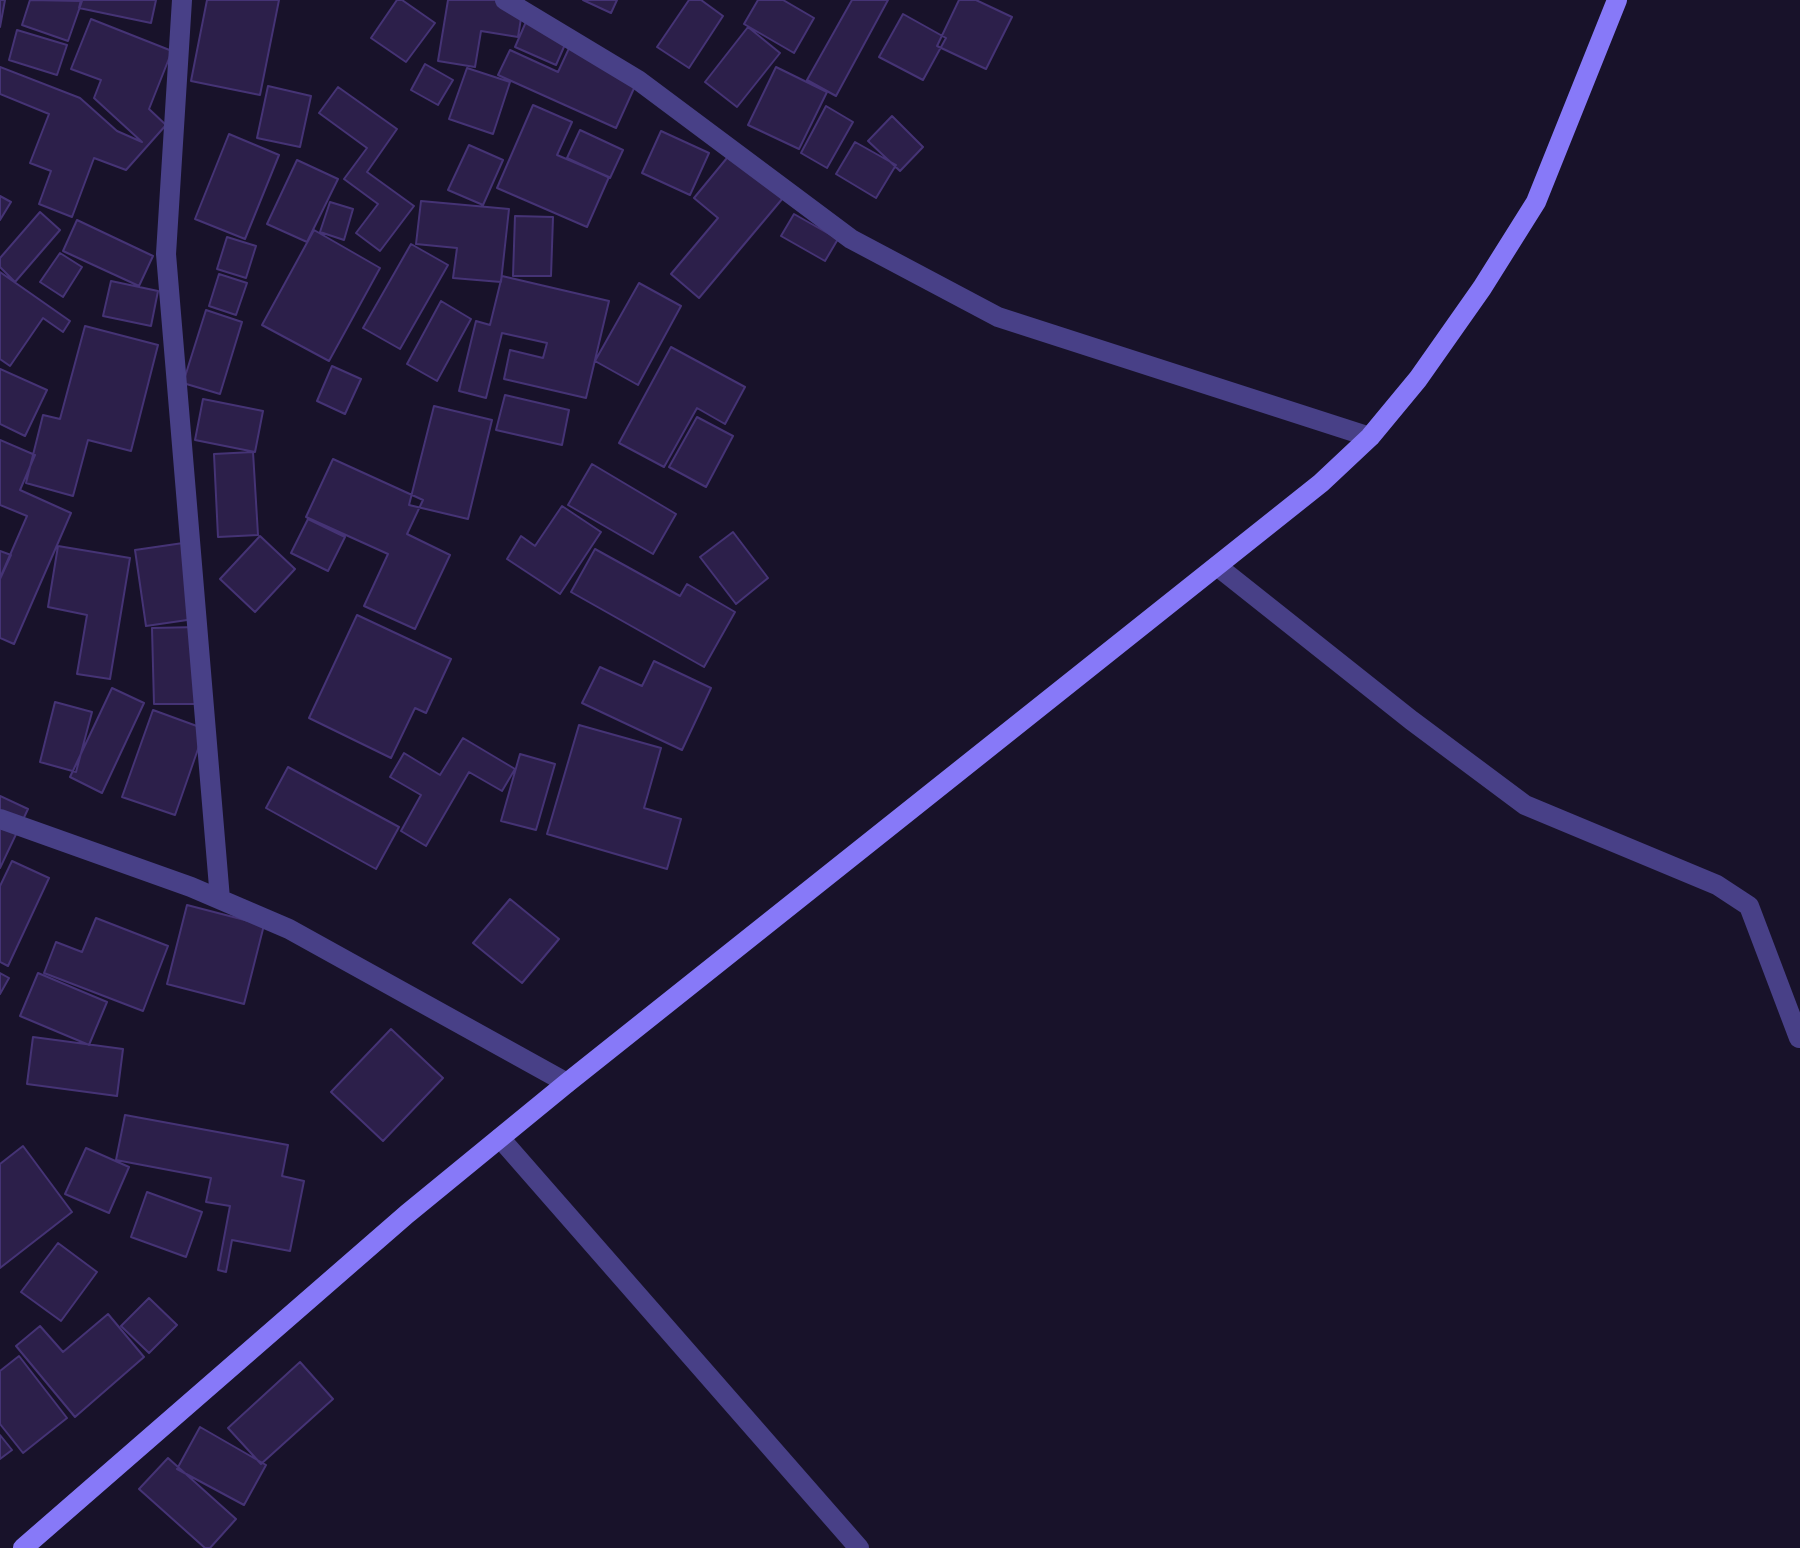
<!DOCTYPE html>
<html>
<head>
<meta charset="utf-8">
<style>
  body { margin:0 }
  canvas { display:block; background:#18122a }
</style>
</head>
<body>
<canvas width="1800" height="1548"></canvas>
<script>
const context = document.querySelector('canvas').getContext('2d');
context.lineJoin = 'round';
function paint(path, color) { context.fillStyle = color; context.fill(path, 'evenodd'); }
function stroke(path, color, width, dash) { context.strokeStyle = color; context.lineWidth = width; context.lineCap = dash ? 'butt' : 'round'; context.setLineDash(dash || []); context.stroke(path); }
const building = new Path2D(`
  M 0,0 L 5,0 L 0,27 Z
  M 30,0 L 82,1 L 68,41 L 22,25 Z
  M 81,0 L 156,0 L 151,23 L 79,8 Z
  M 207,0 L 279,0 L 260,95 L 191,81 Z
  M 397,0 L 402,0 L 435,23 L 406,62 L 371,38 Z
  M 448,0 L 524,0 L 518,37 L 481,31 L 475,67 L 438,61 Z
  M 583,0 L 617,0 L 611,13 Z
  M 689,0 L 701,0 L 723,16 L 689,68 L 657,47 Z
  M 758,0 L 783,0 L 814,18 L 794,53 L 744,24 Z
  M 852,0 L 888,0 L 836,96 L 807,80 Z
  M 959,0 L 976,0 L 1012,17 L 986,69 L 937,46 Z
  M 903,14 L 946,38 L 923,80 L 879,57 Z
  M 529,15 L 570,33 L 556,65 L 515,47 Z
  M 91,19 L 172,51 L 149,109 L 166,125 L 126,170 L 94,158 L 72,217 L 39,204 L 51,171 L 30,163 L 49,114 L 0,94 L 0,67 L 80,98 L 117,131 L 142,142 L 94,98 L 101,80 L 71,69 Z
  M 748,27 L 780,53 L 737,107 L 705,82 Z
  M 17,30 L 67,45 L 57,75 L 9,60 Z
  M 571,44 L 640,75 L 616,128 L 498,75 L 510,50 L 558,72 Z
  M 425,64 L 453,80 L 438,105 L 411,90 Z
  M 776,67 L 827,92 L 799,149 L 748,125 Z
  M 467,68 L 510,82 L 493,134 L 449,119 Z
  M 268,86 L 311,96 L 300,147 L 257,138 Z
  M 338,87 L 397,129 L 367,172 L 414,206 L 380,251 L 356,233 L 378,204 L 344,179 L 367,148 L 319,113 Z
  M 533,105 L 572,122 L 557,155 L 609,177 L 587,227 L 497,188 Z
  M 826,106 L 853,122 L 827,168 L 801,153 Z
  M 892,116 L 923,147 L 900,171 L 868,141 Z
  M 580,130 L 623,150 L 610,178 L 567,158 Z
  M 661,131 L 709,153 L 690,195 L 642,173 Z
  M 229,134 L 279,155 L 245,239 L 195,219 Z
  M 855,142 L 896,165 L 876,198 L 836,174 Z
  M 469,145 L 503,160 L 483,205 L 448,190 Z
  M 736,147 L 788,192 L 699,298 L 671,274 L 718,218 L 694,198 Z
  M 297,160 L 338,179 L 307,242 L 267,224 Z
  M 0,196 L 11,202 L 0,220 Z
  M 421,201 L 509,209 L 501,282 L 453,278 L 457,248 L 416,244 Z
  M 330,202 L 353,209 L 344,240 L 320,232 Z
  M 40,212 L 60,230 L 15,282 L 0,267 L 0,258 Z
  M 794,214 L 838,239 L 825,261 L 781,236 Z
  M 515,216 L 553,217 L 551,276 L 513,276 Z
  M 77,220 L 153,256 L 139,286 L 63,251 Z
  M 314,230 L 380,268 L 329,361 L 262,325 Z
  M 227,237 L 256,246 L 246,278 L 217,269 Z
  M 411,244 L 448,265 L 400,349 L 363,328 Z
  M 60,253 L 82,267 L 63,297 L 40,282 Z
  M 0,272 L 70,321 L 63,332 L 43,318 L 10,366 L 0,359 Z
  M 219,274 L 247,283 L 236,315 L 209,306 Z
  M 502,276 L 609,301 L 586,398 L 504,379 L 510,350 L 543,358 L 547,343 L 502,333 L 486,398 L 459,391 L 476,321 L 490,325 Z
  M 111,281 L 158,291 L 151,326 L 103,316 Z
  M 639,283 L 681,306 L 638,385 L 595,361 Z
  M 441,301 L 471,319 L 437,381 L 407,364 Z
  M 206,310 L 242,322 L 220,394 L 183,383 Z
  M 85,326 L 158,345 L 131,451 L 88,440 L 73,496 L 26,483 L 43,415 L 60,419 Z
  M 671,347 L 745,387 L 725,424 L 697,408 L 664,467 L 619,443 Z
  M 332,366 L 361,379 L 345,414 L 317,401 Z
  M 0,369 L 47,390 L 25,436 L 0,424 Z
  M 505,395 L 569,410 L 562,445 L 496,430 Z
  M 203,399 L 263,411 L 255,452 L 195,440 Z
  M 434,406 L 492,420 L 468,519 L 409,505 Z
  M 697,417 L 733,436 L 706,487 L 669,467 Z
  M 0,440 L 35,455 L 20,490 L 71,513 L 14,644 L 0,638 L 0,578 L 27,516 L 0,505 Z
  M 253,452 L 258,535 L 218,537 L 214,454 Z
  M 333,459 L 423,500 L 407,534 L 450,555 L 415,629 L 364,606 L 388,554 L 306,517 Z
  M 592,464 L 676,514 L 653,554 L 568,505 Z
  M 562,506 L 601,532 L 560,594 L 507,559 L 521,536 L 535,546 Z
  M 308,519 L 345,537 L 328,571 L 291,553 Z
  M 733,532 L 768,578 L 736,604 L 700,557 Z
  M 260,536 L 295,569 L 255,612 L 220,579 Z
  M 190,542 L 201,618 L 146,626 L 135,550 Z
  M 58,546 L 130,558 L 110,679 L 77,674 L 87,615 L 48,607 Z
  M 595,549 L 680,596 L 687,584 L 735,612 L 704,667 L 571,592 Z
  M 0,551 L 11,555 L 0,579 Z
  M 357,615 L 451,659 L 426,713 L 415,708 L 391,758 L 309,718 Z
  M 199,627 L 200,704 L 154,704 L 152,628 Z
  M 654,661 L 711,688 L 682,750 L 582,703 L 600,667 L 642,686 Z
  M 112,688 L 144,703 L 102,793 L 70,777 Z
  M 55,702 L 92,712 L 76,772 L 40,762 Z
  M 153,710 L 205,729 L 175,815 L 122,797 Z
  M 579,725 L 661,748 L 644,808 L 681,819 L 667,869 L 547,834 Z
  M 463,738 L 515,769 L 502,791 L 469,772 L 426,846 L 401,831 L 421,795 L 390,777 L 404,753 L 440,775 Z
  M 520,754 L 555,764 L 536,830 L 501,821 Z
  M 288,767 L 399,827 L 376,869 L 266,808 Z
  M 0,796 L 28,809 L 0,868 Z
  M 12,861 L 49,878 L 8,966 L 0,962 L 0,886 Z
  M 510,899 L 559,939 L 522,983 L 473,943 Z
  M 187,905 L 264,925 L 244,1004 L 167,984 Z
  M 96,918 L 168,946 L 143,1011 L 44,973 L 56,942 L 82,952 Z
  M 0,973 L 9,978 L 0,994 Z
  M 38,973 L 107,1002 L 89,1045 L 20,1016 Z
  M 391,1029 L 443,1078 L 383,1141 L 331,1092 Z
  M 33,1037 L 123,1049 L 117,1096 L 27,1084 Z
  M 125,1115 L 288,1145 L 282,1176 L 304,1181 L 290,1251 L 232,1240 L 226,1272 L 218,1270 L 230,1206 L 206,1202 L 211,1178 L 116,1160 Z
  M 23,1146 L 72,1212 L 0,1268 L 0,1164 Z
  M 86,1148 L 129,1167 L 109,1213 L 65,1194 Z
  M 147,1192 L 202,1212 L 186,1257 L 131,1237 Z
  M 58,1243 L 97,1272 L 61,1321 L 21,1292 Z
  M 149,1298 L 177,1325 L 149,1353 L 121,1326 Z
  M 108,1314 L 144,1357 L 75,1417 L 16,1346 L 40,1326 L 63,1352 Z
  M 19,1356 L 67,1418 L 23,1453 L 0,1424 L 0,1371 Z
  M 300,1362 L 333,1399 L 261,1464 L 228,1428 Z
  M 200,1427 L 266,1465 L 244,1505 L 177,1469 Z
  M 0,1435 L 12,1450 L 0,1459 Z
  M 168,1458 L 236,1519 L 210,1548 L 205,1548 L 139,1489 Z`);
paint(building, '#2c1f4a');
stroke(building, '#453375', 2);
stroke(new Path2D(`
  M 182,0 L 166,254 L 220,899
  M 505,0 L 638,80 L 851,239 L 998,317 L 1370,437
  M 1217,566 L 1411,720 L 1525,805 L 1717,885 L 1749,906 L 1799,1038
  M 0,819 L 191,887 L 289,929 L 567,1083
  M 500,1138 L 859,1548`), '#484087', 20);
stroke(new Path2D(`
  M 23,1548 L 407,1214 L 567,1083 L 1321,483 L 1370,437 L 1418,379 L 1482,288 L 1536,202 L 1617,0`), '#8779f8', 20);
</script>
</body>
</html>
